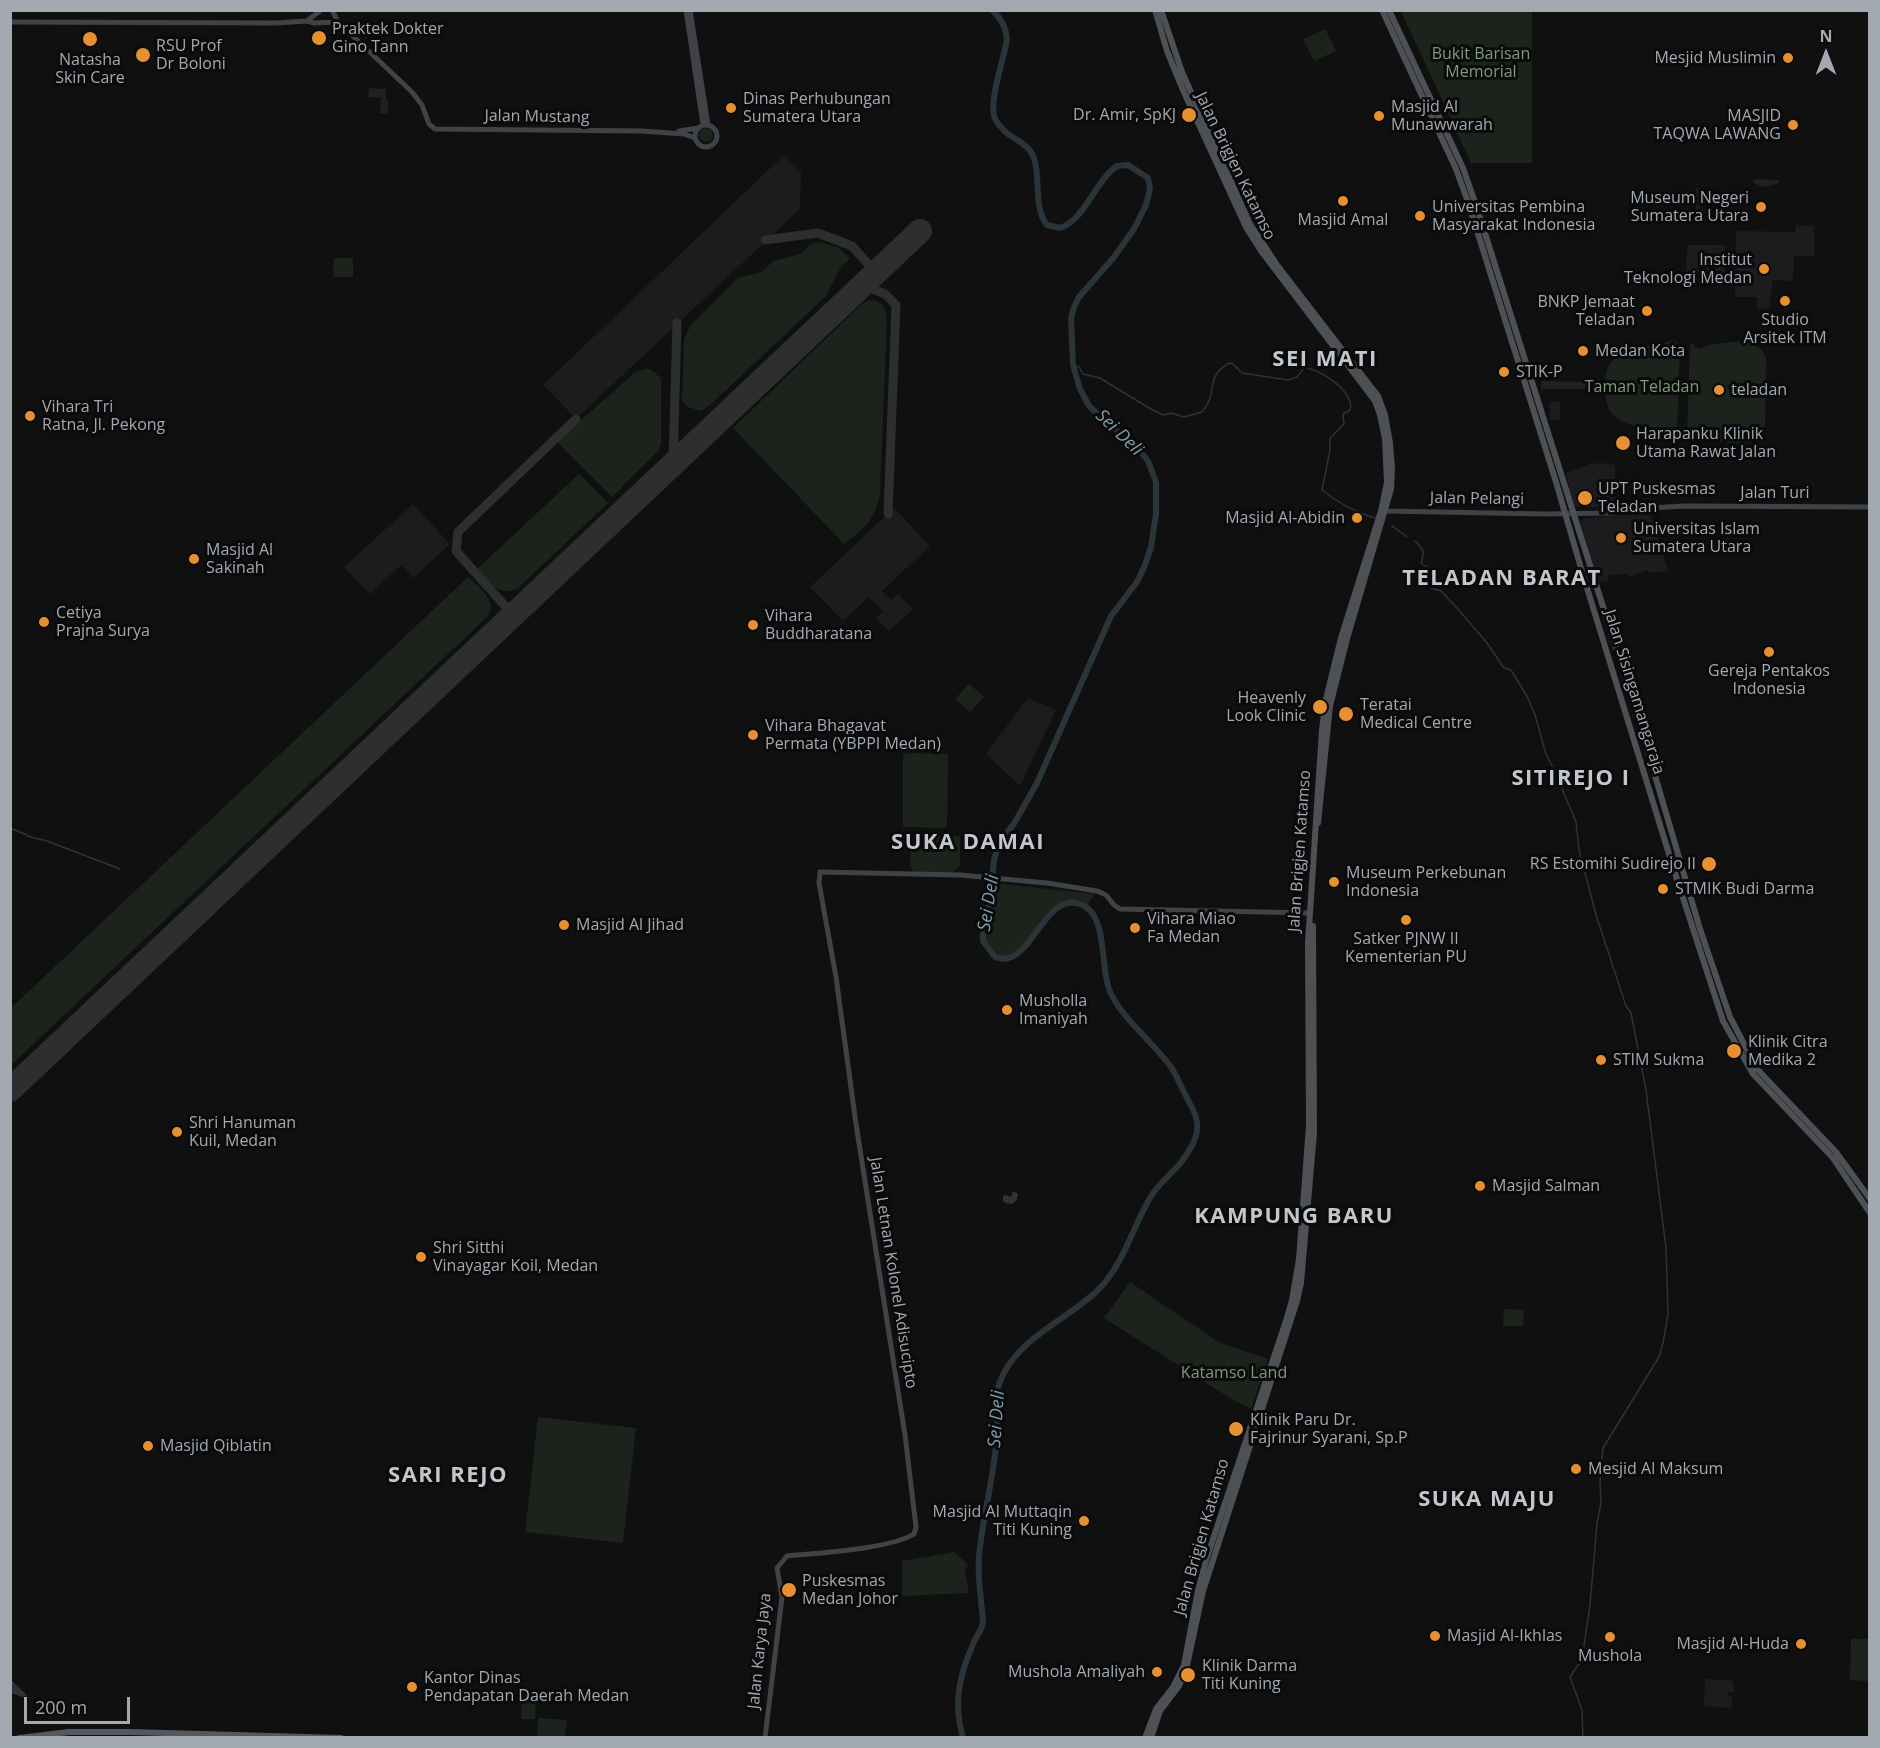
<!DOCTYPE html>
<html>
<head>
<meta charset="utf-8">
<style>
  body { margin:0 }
  #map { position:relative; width:1880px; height:1748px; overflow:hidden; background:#101011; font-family:"Open Sans",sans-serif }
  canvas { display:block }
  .frame { position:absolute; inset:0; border:12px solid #a2a9b1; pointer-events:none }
  .north { position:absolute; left:1796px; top:24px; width:60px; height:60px; -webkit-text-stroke:4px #0b0b0c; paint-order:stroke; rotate:0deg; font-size:16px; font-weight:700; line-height:24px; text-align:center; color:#a2a9b1 }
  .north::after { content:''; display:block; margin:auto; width:21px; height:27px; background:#a2a9b1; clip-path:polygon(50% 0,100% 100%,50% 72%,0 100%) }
  .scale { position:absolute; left:24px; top:1697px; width:106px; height:27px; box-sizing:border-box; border:3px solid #a2a9b1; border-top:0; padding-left:8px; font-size:18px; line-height:21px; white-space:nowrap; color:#a2a9b1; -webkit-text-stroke:4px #0b0b0c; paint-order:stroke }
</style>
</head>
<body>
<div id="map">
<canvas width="1880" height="1748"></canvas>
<div class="frame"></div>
<div class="north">N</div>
<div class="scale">200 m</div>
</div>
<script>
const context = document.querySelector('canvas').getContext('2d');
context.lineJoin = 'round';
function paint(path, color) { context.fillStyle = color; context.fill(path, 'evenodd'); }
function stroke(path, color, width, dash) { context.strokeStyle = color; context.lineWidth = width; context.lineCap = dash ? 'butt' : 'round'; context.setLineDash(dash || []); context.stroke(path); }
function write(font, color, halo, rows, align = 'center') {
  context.font = font + ' "Open Sans",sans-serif'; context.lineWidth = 6; context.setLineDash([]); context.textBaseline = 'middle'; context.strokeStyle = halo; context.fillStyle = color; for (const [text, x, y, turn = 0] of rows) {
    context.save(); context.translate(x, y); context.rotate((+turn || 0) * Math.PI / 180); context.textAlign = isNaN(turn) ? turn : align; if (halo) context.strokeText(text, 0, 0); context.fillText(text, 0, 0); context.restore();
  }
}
paint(new Path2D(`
  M 784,155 L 801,172 L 800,209 L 576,419 L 543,385 Z
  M 1696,188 L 1700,188 L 1701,216 L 1689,216 L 1689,210 L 1696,209 Z
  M 1796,225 L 1814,226 L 1814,256 L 1794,256 L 1793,281 L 1773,280 L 1769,309 L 1757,308 L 1757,297 L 1735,297 L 1736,231 L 1795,232 Z
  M 1687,245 L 1725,245 L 1725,273 L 1686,272 Z
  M 1550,402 L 1560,402 L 1560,420 L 1550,420 Z
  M 1601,463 L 1615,465 L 1615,507 L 1576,507 L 1574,505 L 1567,487 L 1569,486 L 1565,473 L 1590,464 Z
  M 413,504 L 450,544 L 413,578 L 401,565 L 370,594 L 344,567 Z
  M 894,508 L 930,546 L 882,591 L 891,600 L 898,594 L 913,609 L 889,631 L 876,618 L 883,611 L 869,597 L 843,621 L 810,587 Z
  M 1650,511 L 1668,571 L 1649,573 L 1648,570 L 1628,577 L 1627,574 L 1608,575 L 1608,581 L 1598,583 L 1580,521 L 1585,518 L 1613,516 Z
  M 1028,698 L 1056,710 L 1020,786 L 986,754 Z
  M 1705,1679 L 1733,1681 L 1734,1692 L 1728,1692 L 1728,1696 L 1733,1696 L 1731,1708 L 1704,1706 Z`), '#1c1c1e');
paint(new Path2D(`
  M 1401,11 L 1532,11 L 1532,163 L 1471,163 Z
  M 1325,29 L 1336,51 L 1314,61 L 1303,39 Z
  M 369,88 L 386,89 L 386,98 L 388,101 L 388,114 L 380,113 L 381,98 L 368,97 Z
  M699 135a7 7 0 1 1 14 0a7 7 0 1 1-14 0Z
  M 1753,179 L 1780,180 L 1777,184 L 1763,187 L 1754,183 Z
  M 819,242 L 837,247 L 850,258 L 841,267 L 826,296 L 709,406 L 701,411 L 688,407 L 682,401 L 684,339 L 691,325 L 738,278 L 762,272 L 773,261 L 800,254 L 810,245 Z
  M 334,258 L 353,258 L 353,277 L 333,277 Z
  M 869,300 C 882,300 886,307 887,320 L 880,493 C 876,520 864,528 844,544 L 733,428 L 862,304 Z
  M 1671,341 L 1677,342 L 1680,347 L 1677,434 L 1671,438 C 1660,435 1650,431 1640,428 C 1615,420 1605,414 1605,386 C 1605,374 1607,364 1617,357 C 1632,347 1655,345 1671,341 Z
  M 1732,342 C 1746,342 1759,342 1766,357 L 1765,424 C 1758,454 1720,442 1699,435 L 1698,440 L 1690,439 L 1687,436 L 1690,344 L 1694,343 L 1695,347 L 1699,349 L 1708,345 Z
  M 645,369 L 650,369 L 661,378 L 661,443 L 659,450 L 612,497 L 557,442 L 634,373 Z
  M 1541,381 L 1588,382 L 1591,385 L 1591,389 L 1541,389 Z
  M 579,474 L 608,503 L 518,588 C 498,598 490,582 477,569 Z
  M 468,577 C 479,588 499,600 487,617 L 11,1065 L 11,1008 Z
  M 969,684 L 984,697 L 970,712 L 955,699 Z
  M 910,753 L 947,754 L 948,756 L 947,826 L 944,828 L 903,827 L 903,754 Z
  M 911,836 L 960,836 L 960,866 L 952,873 L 914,872 L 910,866 Z
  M 993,883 L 1095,894 L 1086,907 C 1049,888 1038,948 1009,958 C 1005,960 1000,958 995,957 L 983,941 Z
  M 1130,1282 L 1220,1343 L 1268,1359 L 1251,1409 L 1230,1398 L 1104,1318 Z
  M 1504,1309 L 1524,1310 L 1523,1326 L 1503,1326 Z
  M 538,1417 L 636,1428 L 623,1543 L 525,1532 Z
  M 954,1552 L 968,1565 L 965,1570 L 969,1593 L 902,1596 L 902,1561 Z
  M 1851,1639 L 1869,1639 L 1869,1681 L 1850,1680 Z
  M 526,1690 L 536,1691 L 535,1719 L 521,1719 L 522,1693 L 526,1693 Z
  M 538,1718 L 567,1720 L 565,1737 L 537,1737 Z`), '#1c231c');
paint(new Path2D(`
  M 1013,1191 L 1018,1194 L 1017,1200 L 1012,1204 L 1005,1203 L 1003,1201 L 1003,1196 L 1006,1195 L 1011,1197 Z
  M 10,1680 L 11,1680 L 27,1695 L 23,1697 L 11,1693 Z`), '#2a3439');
stroke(new Path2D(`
  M 1073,365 L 1079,367 L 1083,374 L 1100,378 L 1149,408 L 1163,415 L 1171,413 L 1184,417 L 1202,412 C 1220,391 1203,379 1229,363 L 1233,364 L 1242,373 L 1288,380 L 1297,377 L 1304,368 C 1320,368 1356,393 1350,410 L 1343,414 L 1344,424 L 1330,438 L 1330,450 L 1322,490 C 1338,503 1355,512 1375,518
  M 1392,526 L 1407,537
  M 1415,541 C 1424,550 1425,552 1421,563 L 1433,571 L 1431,588 L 1441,591 L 1457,608 L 1487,643 L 1504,668 L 1511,670 L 1527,696 L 1535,715 L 1546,754 L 1555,772 L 1576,822 L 1579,850 L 1596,915 L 1626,1006 L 1631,1013 L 1646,1090 L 1666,1248 L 1668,1314 L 1663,1343 L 1659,1357 L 1603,1448 L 1600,1483 L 1601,1503 L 1597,1523 L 1590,1605 L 1582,1659 L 1570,1677 L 1582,1710 L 1583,1738
  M 10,828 L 27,835
  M 27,836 L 47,841 L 120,869`), '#2a3439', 1.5);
stroke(new Path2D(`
  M 963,1738 C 953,1704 959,1676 973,1644 C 976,1636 981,1632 983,1623 C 982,1601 977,1579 979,1557 C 982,1519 993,1482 996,1445 C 999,1423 992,1399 1001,1379 C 1018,1338 1067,1320 1098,1290 C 1124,1264 1132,1228 1151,1196 C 1159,1183 1173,1173 1182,1161 C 1190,1150 1199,1137 1197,1122 C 1196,1113 1190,1104 1186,1096 C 1181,1087 1177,1076 1171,1067 C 1154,1043 1119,1016 1109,989 C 1100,965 1108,913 1080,904 C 1048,893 1035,950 1009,958 C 1005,960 1000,958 995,957 L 983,941 L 983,928 L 991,893 L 994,860 L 998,845 L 1015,822 L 1037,783 L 1111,616 L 1137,582 L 1145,565 L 1151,547 L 1156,514 L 1156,482 L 1148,461 L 1140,451 L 1089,406 L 1080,389 L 1073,365 L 1071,318 L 1074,307 L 1079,297 L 1114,257 L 1134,229 L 1146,205 L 1150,189 L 1148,178 L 1128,165 L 1117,166 C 1094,182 1085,220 1060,228 L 1047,225 C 1034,209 1040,182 1035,162 C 1032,147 1020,142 1008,134 C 1002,129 996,123 994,116 C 990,96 1004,59 1007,39 C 1006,27 1001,18 992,10`), '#2a3439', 6);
stroke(new Path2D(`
  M 765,240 L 818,233 L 852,246 L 876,273
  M 863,285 L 885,294 L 896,305 L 888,514
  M 673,464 L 677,323
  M 506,607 L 456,551 L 458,532 L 576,419`), '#2c2e30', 9);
stroke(new Path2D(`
  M 10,1090 L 920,231`), '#2c2e30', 24);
stroke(new Path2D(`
  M 332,10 L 338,22 L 412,92 L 422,105 L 429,124 L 435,129 L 642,131 L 684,134 L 695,138
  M 686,10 L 703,125
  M 690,10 L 708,125
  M 307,21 L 314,23 L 338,22
  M 10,22 L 275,23 L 307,21 L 321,10
  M695 136a11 11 0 1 1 22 0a11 11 0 1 1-22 0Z
  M 679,131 L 698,128
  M 1383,511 L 1546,514 L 1612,513 L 1650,508 L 1685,506 L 1870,507
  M 765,1738 L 782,1597 L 777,1568 L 787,1556 C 817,1553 890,1549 914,1534 L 916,1527 L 905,1435 L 856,1124 L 836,977 L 819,883 L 820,872 L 960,875 L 1047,883 L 1097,891 L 1106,895 L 1114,905 L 1120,909 L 1310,913`), '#3f4246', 5);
stroke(new Path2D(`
  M 1161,10 L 1182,72 L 1250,224 L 1277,265 L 1378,396 L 1385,415 L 1390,443 L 1392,469 L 1391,489 L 1347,639 L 1330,706 L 1318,823
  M 1382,10 L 1456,169 L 1468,202 L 1556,482 L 1583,575 L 1673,867 L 1723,1021 L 1753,1074 L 1833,1158 L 1870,1213
  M 1389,10 L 1463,168 L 1477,208 L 1637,714 L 1700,929 L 1730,1017 L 1757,1069 L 1836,1152 L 1870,1199
  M 1145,1738 L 1156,1709 L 1173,1687 L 1184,1665 L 1198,1590 L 1207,1557 L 1286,1321 L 1292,1300 L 1299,1259 L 1309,1126 L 1308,943 L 1322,730 L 1326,699 L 1341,638 L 1381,511 L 1387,482 L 1385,439 L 1380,415 L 1375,401 L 1261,251 L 1246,227 L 1183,90 L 1167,51 L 1155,10
  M 1151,1738 L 1160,1711 L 1179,1686 L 1186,1670 L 1203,1591 L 1297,1301 L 1301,1283 L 1314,1133 L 1313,926`), '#4d5055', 6);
stroke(new Path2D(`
  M 19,1738 L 69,1732 L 131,1732 L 341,1738`), '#55585e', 6);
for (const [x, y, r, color] of [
  [319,38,8,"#e79032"],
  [90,39,8,"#e79032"],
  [143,55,8,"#e79032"],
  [1788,58,6,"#e79032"],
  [731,108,6,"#e79032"],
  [1189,115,8,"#e79032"],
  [1379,116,6,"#e79032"],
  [1793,125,6,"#e79032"],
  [1343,201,6,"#e79032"],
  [1761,207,6,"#e79032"],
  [1420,216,6,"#e79032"],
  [1764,269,6,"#e79032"],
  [1785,301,6,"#e79032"],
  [1647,311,6,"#e79032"],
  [1583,351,6,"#e79032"],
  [1504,372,6,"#e79032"],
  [1719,390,6,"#e79032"],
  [30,416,6,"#e79032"],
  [1623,443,8,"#e79032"],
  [1585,498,8,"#e79032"],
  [1357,518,6,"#e79032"],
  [1621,538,6,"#e79032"],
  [194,559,6,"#e79032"],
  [44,622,6,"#e79032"],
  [753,625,6,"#e79032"],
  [1769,652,6,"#e79032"],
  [1320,707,8,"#e79032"],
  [1346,714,8,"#e79032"],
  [753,735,6,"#e79032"],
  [1709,864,8,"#e79032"],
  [1334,882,6,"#e79032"],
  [1663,889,6,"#e79032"],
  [1406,920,6,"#e79032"],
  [564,925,6,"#e79032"],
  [1135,928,6,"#e79032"],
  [1007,1010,6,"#e79032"],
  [1734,1051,8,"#e79032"],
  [1601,1060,6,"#e79032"],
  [177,1132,6,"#e79032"],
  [1480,1186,6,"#e79032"],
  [421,1257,6,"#e79032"],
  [1236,1429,8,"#e79032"],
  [148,1446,6,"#e79032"],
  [1576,1469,6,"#e79032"],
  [1084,1521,6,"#e79032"],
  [789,1590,8,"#e79032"],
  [1435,1636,6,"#e79032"],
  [1610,1637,6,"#e79032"],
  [1801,1644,6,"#e79032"],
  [1157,1672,6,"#e79032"],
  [1188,1675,8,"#e79032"],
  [412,1687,6,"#e79032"]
]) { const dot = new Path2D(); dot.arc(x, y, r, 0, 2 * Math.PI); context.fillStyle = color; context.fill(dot); stroke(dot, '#0b0b0c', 2); }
write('16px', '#a2a9b1', '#0b0b0c', [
  ["Praktek Dokter",332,29],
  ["Gino Tann",332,47],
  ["RSU Prof",156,46],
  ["Dr Boloni",156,64],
  ["Mesjid Muslimin",1776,58,"right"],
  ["Natasha",90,60,"center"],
  ["Skin Care",90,78,"center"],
  ["Dinas Perhubungan",743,99],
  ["Sumatera Utara",743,117],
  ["Masjid Al",1391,107],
  ["Munawwarah",1391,125],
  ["Dr. Amir, SpKJ",1176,115,"right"],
  ["MASJID",1781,116,"right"],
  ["TAQWA LAWANG",1781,134,"right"],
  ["Museum Negeri",1749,198,"right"],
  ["Sumatera Utara",1749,216,"right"],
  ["Universitas Pembina",1432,207],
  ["Masyarakat Indonesia",1432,225],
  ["Masjid Amal",1343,220,"center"],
  ["Institut",1752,260,"right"],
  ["Teknologi Medan",1752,278,"right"],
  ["BNKP Jemaat",1635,302,"right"],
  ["Teladan",1635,320,"right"],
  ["Studio",1785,320,"center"],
  ["Arsitek ITM",1785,338,"center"],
  ["Medan Kota",1595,351],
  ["STIK-P",1516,372],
  ["teladan",1731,390],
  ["Vihara Tri",42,407],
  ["Ratna, Jl. Pekong",42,425],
  ["Harapanku Klinik",1636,434],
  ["Utama Rawat Jalan",1636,452],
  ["UPT Puskesmas",1598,489],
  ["Teladan",1598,507],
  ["Masjid Al-Abidin",1345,518,"right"],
  ["Universitas Islam",1633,529],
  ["Sumatera Utara",1633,547],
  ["Masjid Al",206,550],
  ["Sakinah",206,568],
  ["Cetiya",56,613],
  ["Prajna Surya",56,631],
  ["Vihara",765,616],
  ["Buddharatana",765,634],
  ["Gereja Pentakos",1769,671,"center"],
  ["Indonesia",1769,689,"center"],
  ["Heavenly",1306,698,"right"],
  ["Look Clinic",1306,716,"right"],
  ["Teratai",1360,705],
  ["Medical Centre",1360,723],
  ["Vihara Bhagavat",765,726],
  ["Permata (YBPPI Medan)",765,744],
  ["RS Estomihi Sudirejo II",1696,864,"right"],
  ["Museum Perkebunan",1346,873],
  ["Indonesia",1346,891],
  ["STMIK Budi Darma",1675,889],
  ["Vihara Miao",1147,919],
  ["Fa Medan",1147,937],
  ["Masjid Al Jihad",576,925],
  ["Satker PJNW II",1406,939,"center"],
  ["Kementerian PU",1406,957,"center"],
  ["Musholla",1019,1001],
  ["Imaniyah",1019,1019],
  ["Klinik Citra",1748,1042],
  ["Medika 2",1748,1060],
  ["STIM Sukma",1613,1060],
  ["Shri Hanuman",189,1123],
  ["Kuil, Medan",189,1141],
  ["Masjid Salman",1492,1186],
  ["Shri Sitthi",433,1248],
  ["Vinayagar Koil, Medan",433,1266],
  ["Klinik Paru Dr.",1250,1420],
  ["Fajrinur Syarani, Sp.P",1250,1438],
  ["Masjid Qiblatin",160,1446],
  ["Mesjid Al Maksum",1588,1469],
  ["Masjid Al Muttaqin",1072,1512,"right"],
  ["Titi Kuning",1072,1530,"right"],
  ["Puskesmas",802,1581],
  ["Medan Johor",802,1599],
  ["Masjid Al-Ikhlas",1447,1636],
  ["Masjid Al-Huda",1789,1644,"right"],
  ["Mushola",1610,1656,"center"],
  ["Klinik Darma",1202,1666],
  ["Titi Kuning",1202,1684],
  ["Mushola Amaliyah",1145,1672,"right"],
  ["Kantor Dinas",424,1678],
  ["Pendapatan Daerah Medan",424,1696]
], 'left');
write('16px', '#7c9b79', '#0b0b0c', [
  ["Bukit Barisan",1481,54],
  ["Memorial",1481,72],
  ["Taman Teladan",1642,387],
  ["Katamso Land",1234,1373]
]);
write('16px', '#a2a9b1', '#0b0b0c', [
  ["Jalan Mustang",537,117,1],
  ["Jalan Brigjen Katamso",1235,166,64],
  ["Jalan Turi",1775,493],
  ["Jalan Pelangi",1477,499,1],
  ["Jalan Sisingamangaraja",1634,692,73],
  ["Jalan Brigjen Katamso",1300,851,-86],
  ["Jalan Letnan Kolonel Adisucipto",893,1273,81],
  ["Jalan Brigjen Katamso",1202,1537,-74],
  ["Jalan Karya Jaya",760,1651,-84]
]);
write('italic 18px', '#7a9bab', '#0b0b0c', [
  ["Sei Deli",1119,433,44],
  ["Sei Deli",989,903,-81],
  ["Sei Deli",997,1419,-86]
]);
context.letterSpacing = '1.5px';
write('bold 22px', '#c2c7cd', '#0b0b0c', [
  ["SEI MATI",1325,360],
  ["TELADAN BARAT",1502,579],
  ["SITIREJO I",1571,779],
  ["SUKA DAMAI",968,843],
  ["KAMPUNG BARU",1294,1217],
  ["SARI REJO",448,1476],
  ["SUKA MAJU",1487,1500]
]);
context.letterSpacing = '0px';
</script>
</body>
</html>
